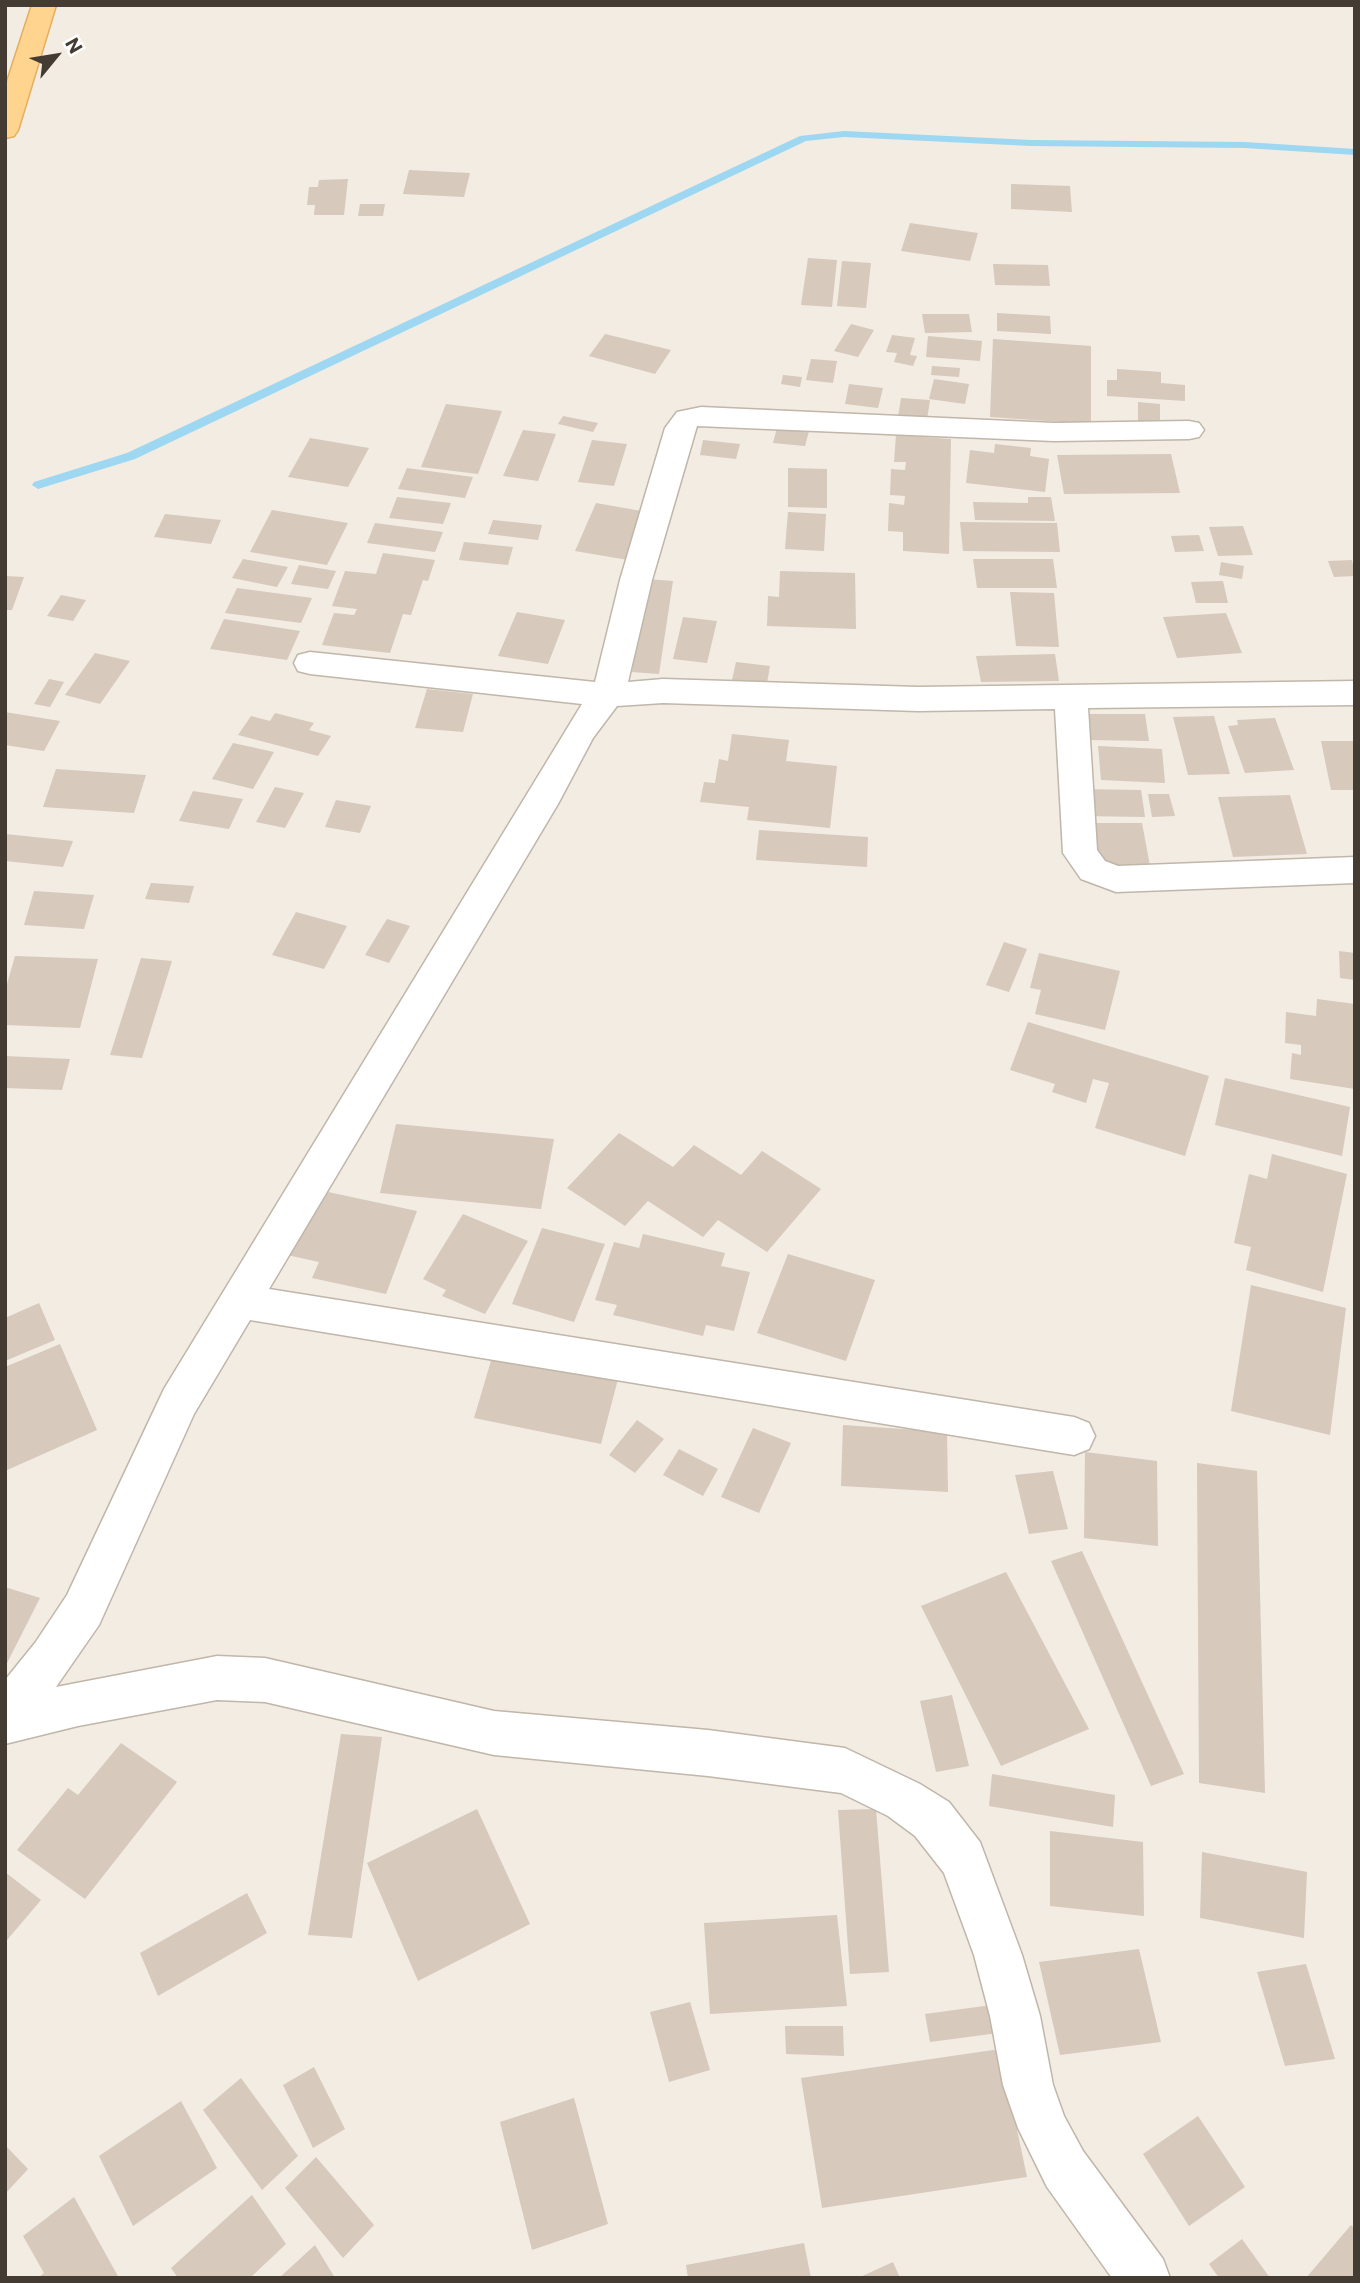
<!DOCTYPE html>
<html>
<head>
<meta charset="utf-8">
<style>
  body { margin:0 }
  #map { position:relative; width:1360px; height:2283px; overflow:hidden; background:#f2ece3; font-family:Commissioner,sans-serif }
  canvas { display:block }
  .frame { position:absolute; inset:0; border:7px solid #443c33; pointer-events:none }
  .north { position:absolute; left:21px; top:21px; width:70px; height:70px; -webkit-text-stroke:5px #fff; paint-order:stroke; rotate:60deg; font-size:19px; font-weight:700; line-height:28px; text-align:center; color:#443c33 }
  .north::after { content:''; display:block; margin:auto; width:24px; height:32px; background:#443c33; clip-path:polygon(50% 0,100% 100%,50% 72%,0 100%) }
</style>
</head>
<body>
<div id="map">
<canvas width="1360" height="2283"></canvas>
<div class="frame"></div>
<div class="north">N</div>
</div>
<script>
const context = document.querySelector('canvas').getContext('2d');
context.lineJoin = 'round';
function paint(path, color) { context.fillStyle = color; context.fill(path, 'evenodd'); }
function stroke(path, color, width, dash) { context.strokeStyle = color; context.lineWidth = width; context.lineCap = dash ? 'butt' : 'round'; context.setLineDash(dash || []); context.stroke(path); }
paint(new Path2D(`
  M 844,131 L 1031,140 L 1245,142 L 1355,149 L 1355,155 L 1245,148 L 1031,146 L 844,137 L 806,141 L 135,459 L 38,489 L 32,485 L 34,482 L 127,453 L 800,136 Z`), '#9dd7f1');
paint(new Path2D(`
  M 409,170 L 470,173 L 464,197 L 403,194 Z
  M 348,179 L 344,215 L 314,215 L 315,205 L 307,205 L 309,187 L 318,187 L 319,180 Z
  M 1011,184 L 1070,186 L 1072,212 L 1011,209 Z
  M 360,204 L 385,204 L 383,216 L 358,216 Z
  M 910,223 L 978,233 L 970,261 L 901,251 Z
  M 808,258 L 837,260 L 832,307 L 801,305 Z
  M 842,261 L 871,263 L 866,308 L 837,306 Z
  M 993,264 L 1048,265 L 1050,286 L 995,285 Z
  M 997,313 L 1050,316 L 1051,334 L 997,331 Z
  M 922,314 L 969,314 L 972,332 L 925,333 Z
  M 851,324 L 874,330 L 858,357 L 834,351 Z
  M 605,334 L 671,350 L 655,374 L 589,356 Z
  M 892,335 L 915,338 L 910,355 L 917,356 L 913,366 L 894,362 L 897,353 L 886,352 Z
  M 928,336 L 982,341 L 980,361 L 926,357 Z
  M 993,339 L 1091,346 L 1091,424 L 990,417 Z
  M 811,359 L 837,361 L 833,383 L 806,380 Z
  M 932,366 L 960,368 L 959,377 L 931,375 Z
  M 1117,369 L 1161,372 L 1161,383 L 1185,385 L 1185,401 L 1107,396 L 1107,380 L 1117,380 Z
  M 783,375 L 802,377 L 800,387 L 781,384 Z
  M 934,379 L 969,384 L 965,404 L 929,399 Z
  M 849,384 L 883,388 L 878,408 L 845,404 Z
  M 901,398 L 930,400 L 927,420 L 898,417 Z
  M 1138,402 L 1160,404 L 1160,425 L 1138,423 Z
  M 446,404 L 502,411 L 478,474 L 421,467 Z
  M 563,416 L 598,423 L 593,432 L 558,424 Z
  M 777,428 L 809,431 L 805,446 L 773,443 Z
  M 523,430 L 556,434 L 538,481 L 503,476 Z
  M 896,435 L 951,439 L 949,554 L 903,551 L 903,532 L 888,531 L 889,503 L 904,505 L 905,496 L 890,495 L 891,469 L 905,470 L 906,462 L 894,462 Z
  M 310,438 L 369,448 L 348,487 L 288,477 Z
  M 592,440 L 627,444 L 614,486 L 578,482 Z
  M 703,440 L 740,444 L 736,459 L 700,455 Z
  M 995,444 L 1031,448 L 1030,456 L 1049,459 L 1045,492 L 966,483 L 970,450 L 994,453 Z
  M 1171,454 L 1180,493 L 1064,494 L 1057,455 Z
  M 407,468 L 473,477 L 465,498 L 398,489 Z
  M 788,468 L 827,469 L 827,508 L 788,507 Z
  M 397,497 L 451,503 L 443,524 L 389,518 Z
  M 1028,497 L 1051,497 L 1055,521 L 975,520 L 973,502 L 1028,503 Z
  M 596,503 L 647,512 L 628,560 L 575,551 Z
  M 272,510 L 348,523 L 327,565 L 250,552 Z
  M 788,512 L 826,514 L 824,551 L 785,549 Z
  M 165,514 L 221,520 L 211,544 L 154,537 Z
  M 493,520 L 542,525 L 538,540 L 488,534 Z
  M 960,522 L 1057,523 L 1060,552 L 963,551 Z
  M 375,523 L 443,532 L 435,552 L 367,543 Z
  M 1243,526 L 1253,555 L 1218,556 L 1209,527 Z
  M 1199,535 L 1204,551 L 1175,552 L 1171,536 Z
  M 464,542 L 513,547 L 508,565 L 459,560 Z
  M 383,553 L 435,560 L 428,581 L 423,580 L 411,615 L 403,614 L 390,653 L 322,645 L 334,613 L 354,615 L 357,609 L 332,606 L 345,571 L 376,574 Z
  M 243,559 L 288,567 L 277,587 L 232,578 Z
  M 973,559 L 1053,559 L 1057,588 L 977,588 Z
  M 1352,560 L 1355,576 L 1334,577 L 1328,561 Z
  M 1221,562 L 1244,566 L 1242,579 L 1219,575 Z
  M 299,565 L 336,571 L 328,589 L 291,584 Z
  M 780,571 L 855,573 L 856,629 L 767,626 L 768,596 L 779,597 Z
  M 5,576 L 24,577 L 12,610 L 5,610 Z
  M 647,579 L 673,581 L 659,674 L 632,672 Z
  M 1223,581 L 1228,603 L 1196,603 L 1191,582 Z
  M 237,588 L 312,598 L 301,623 L 225,613 Z
  M 1010,592 L 1054,593 L 1059,647 L 1016,646 Z
  M 61,595 L 86,600 L 73,621 L 47,616 Z
  M 517,612 L 565,620 L 548,664 L 498,656 Z
  M 1226,613 L 1242,653 L 1177,658 L 1163,617 Z
  M 683,617 L 717,621 L 707,663 L 673,659 Z
  M 224,619 L 300,631 L 287,660 L 210,649 Z
  M 95,653 L 130,661 L 100,704 L 65,695 Z
  M 1055,654 L 1059,681 L 981,682 L 976,656 Z
  M 736,662 L 770,666 L 767,683 L 732,680 Z
  M 49,679 L 64,682 L 50,707 L 34,704 Z
  M 427,689 L 473,694 L 463,732 L 415,728 Z
  M 5,712 L 60,721 L 44,751 L 5,745 Z
  M 275,713 L 314,723 L 309,730 L 331,736 L 318,756 L 238,735 L 251,716 L 270,721 Z
  M 1084,714 L 1145,714 L 1149,741 L 1088,740 Z
  M 1214,716 L 1230,774 L 1188,775 L 1173,717 Z
  M 1275,718 L 1294,770 L 1245,773 L 1228,726 L 1238,725 L 1237,720 Z
  M 732,734 L 789,740 L 786,761 L 837,766 L 830,828 L 747,820 L 749,807 L 700,802 L 704,782 L 715,783 L 719,759 L 728,761 Z
  M 1321,741 L 1355,741 L 1355,790 L 1331,790 Z
  M 233,743 L 274,752 L 253,789 L 212,779 Z
  M 1098,746 L 1162,749 L 1165,783 L 1101,780 Z
  M 56,769 L 146,775 L 134,813 L 43,807 Z
  M 275,787 L 304,793 L 285,828 L 256,822 Z
  M 1079,789 L 1141,790 L 1145,817 L 1082,816 Z
  M 193,791 L 243,799 L 229,829 L 179,821 Z
  M 1148,794 L 1169,794 L 1175,816 L 1152,817 Z
  M 1290,795 L 1307,854 L 1233,857 L 1218,797 Z
  M 336,800 L 371,806 L 360,833 L 325,827 Z
  M 1083,823 L 1142,823 L 1150,866 L 1090,865 Z
  M 759,830 L 868,837 L 867,867 L 756,860 Z
  M 5,834 L 73,841 L 63,867 L 5,861 Z
  M 151,883 L 194,886 L 189,903 L 145,899 Z
  M 34,891 L 94,895 L 84,929 L 24,925 Z
  M 296,912 L 347,926 L 324,969 L 272,955 Z
  M 387,919 L 410,926 L 389,963 L 365,955 Z
  M 1004,942 L 1027,949 L 1009,992 L 986,985 Z
  M 1339,951 L 1355,953 L 1355,980 L 1340,978 Z
  M 1039,953 L 1120,971 L 1105,1030 L 1035,1014 L 1041,990 L 1030,988 Z
  M 15,956 L 98,959 L 80,1028 L 5,1025 L 5,991 Z
  M 141,958 L 172,961 L 142,1058 L 110,1055 Z
  M 1317,999 L 1355,1004 L 1355,1089 L 1290,1079 L 1292,1053 L 1301,1055 L 1301,1045 L 1285,1043 L 1286,1012 L 1316,1016 Z
  M 1028,1022 L 1209,1076 L 1185,1156 L 1095,1128 L 1109,1083 L 1093,1079 L 1086,1103 L 1052,1092 L 1055,1084 L 1010,1070 Z
  M 5,1056 L 70,1059 L 62,1090 L 5,1088 Z
  M 1225,1078 L 1350,1107 L 1342,1156 L 1215,1125 Z
  M 396,1124 L 554,1139 L 541,1209 L 380,1193 Z
  M 619,1133 L 673,1167 L 694,1145 L 741,1175 L 762,1151 L 821,1189 L 767,1252 L 718,1220 L 703,1237 L 648,1201 L 625,1226 L 567,1188 Z
  M 1272,1154 L 1347,1174 L 1323,1292 L 1246,1270 L 1251,1247 L 1234,1243 L 1249,1174 L 1267,1179 Z
  M 314,1189 L 417,1211 L 386,1294 L 312,1278 L 319,1262 L 287,1255 Z
  M 463,1214 L 528,1241 L 485,1314 L 442,1296 L 446,1290 L 423,1279 Z
  M 542,1228 L 605,1244 L 574,1322 L 512,1304 Z
  M 643,1234 L 725,1253 L 721,1266 L 750,1272 L 734,1331 L 706,1325 L 703,1336 L 613,1315 L 617,1305 L 595,1300 L 614,1242 L 639,1248 Z
  M 788,1254 L 875,1280 L 846,1361 L 757,1333 Z
  M 1251,1285 L 1346,1308 L 1330,1435 L 1231,1411 Z
  M 39,1303 L 55,1340 L 5,1361 L 5,1318 Z
  M 60,1344 L 97,1430 L 5,1471 L 5,1367 Z
  M 493,1354 L 618,1379 L 601,1444 L 474,1418 Z
  M 637,1420 L 664,1439 L 635,1473 L 609,1455 Z
  M 843,1425 L 947,1432 L 948,1492 L 841,1486 Z
  M 753,1428 L 791,1443 L 759,1513 L 721,1497 Z
  M 679,1449 L 718,1469 L 703,1496 L 663,1475 Z
  M 1085,1452 L 1157,1461 L 1158,1546 L 1084,1538 Z
  M 1197,1463 L 1257,1471 L 1265,1793 L 1199,1783 Z
  M 1053,1471 L 1068,1529 L 1029,1534 L 1015,1475 Z
  M 1082,1551 L 1184,1774 L 1151,1786 L 1051,1561 Z
  M 1006,1572 L 1089,1729 L 1001,1766 L 921,1606 Z
  M 5,1587 L 40,1598 L 5,1667 Z
  M 952,1695 L 969,1766 L 936,1772 L 920,1701 Z
  M 341,1734 L 382,1737 L 352,1938 L 308,1935 Z
  M 121,1743 L 177,1782 L 85,1899 L 17,1850 L 68,1788 L 78,1795 Z
  M 992,1774 L 1115,1795 L 1113,1827 L 989,1806 Z
  M 477,1809 L 530,1924 L 418,1981 L 367,1863 Z
  M 876,1809 L 889,1972 L 850,1974 L 838,1810 Z
  M 1050,1831 L 1143,1842 L 1144,1916 L 1050,1906 Z
  M 1202,1852 L 1307,1872 L 1304,1938 L 1200,1918 Z
  M 5,1872 L 41,1900 L 7,1940 L 5,1938 Z
  M 247,1893 L 267,1933 L 158,1996 L 140,1953 Z
  M 837,1915 L 847,2006 L 710,2014 L 704,1923 Z
  M 1139,1949 L 1161,2042 L 1060,2055 L 1039,1962 Z
  M 1306,1964 L 1335,2059 L 1285,2066 L 1257,1972 Z
  M 690,2002 L 710,2070 L 669,2082 L 650,2012 Z
  M 999,2004 L 1006,2032 L 930,2042 L 925,2014 Z
  M 785,2026 L 843,2026 L 844,2056 L 786,2054 Z
  M 1000,2049 L 1027,2177 L 822,2208 L 801,2078 Z
  M 314,2067 L 345,2129 L 313,2148 L 283,2085 Z
  M 241,2078 L 298,2156 L 262,2190 L 203,2110 Z
  M 574,2098 L 608,2224 L 532,2250 L 500,2122 Z
  M 181,2101 L 217,2168 L 133,2226 L 99,2156 Z
  M 1198,2116 L 1245,2187 L 1189,2226 L 1143,2154 Z
  M 5,2145 L 28,2169 L 5,2194 Z
  M 316,2157 L 374,2225 L 343,2258 L 285,2188 Z
  M 252,2195 L 286,2244 L 250,2278 L 178,2278 L 171,2268 Z
  M 74,2197 L 119,2278 L 38,2278 L 44,2273 L 23,2236 Z
  M 1351,2225 L 1355,2229 L 1355,2278 L 1306,2278 Z
  M 1242,2239 L 1270,2278 L 1219,2278 L 1209,2264 Z
  M 804,2243 L 811,2278 L 688,2278 L 686,2265 Z
  M 315,2245 L 335,2278 L 279,2278 Z
  M 893,2262 L 900,2278 L 858,2278 Z`), '#d7c9bb');
const minor = new Path2D(`
  M 701,407 L 1054,423 L 1189,421 L 1199,423 L 1204,430 L 1199,437 L 1189,439 L 1054,441 L 697,426 L 652,580 L 628,682 L 663,679 L 918,687 L 1355,681 L 1355,705 L 1088,708 L 1097,850 L 1105,861 L 1118,866 L 1355,857 L 1355,883 L 1116,892 L 1081,879 L 1063,853 L 1055,709 L 918,711 L 663,703 L 617,706 L 593,738 L 558,804 L 269,1289 L 1074,1417 L 1089,1423 L 1095,1436 L 1089,1449 L 1074,1455 L 250,1320 L 194,1414 L 99,1625 L 56,1687 L 217,1656 L 265,1658 L 494,1711 L 708,1730 L 845,1748 L 920,1784 L 949,1802 L 980,1842 L 1022,1955 L 1040,2016 L 1053,2085 L 1064,2116 L 1083,2151 L 1163,2259 L 1170,2278 L 1112,2278 L 1047,2187 L 1018,2128 L 1003,2085 L 990,2016 L 974,1955 L 944,1873 L 915,1836 L 888,1816 L 841,1793 L 708,1776 L 494,1755 L 265,1702 L 217,1700 L 78,1726 L 5,1744 L 5,1680 L 35,1643 L 67,1595 L 164,1389 L 582,704 L 310,674 L 298,671 L 294,663 L 298,655 L 310,652 L 595,682 L 620,580 L 665,428 L 677,412 Z`);
const major = new Path2D(`
  M 32,5 L 56,5 L 18,130 L 14,136 L 5,138 L 5,88 Z`);
stroke(minor, '#c0b6a9', 3);
stroke(major, '#e5af5e', 3);
paint(minor, '#fff');
paint(major, '#ffd48f');
</script>
</body>
</html>
